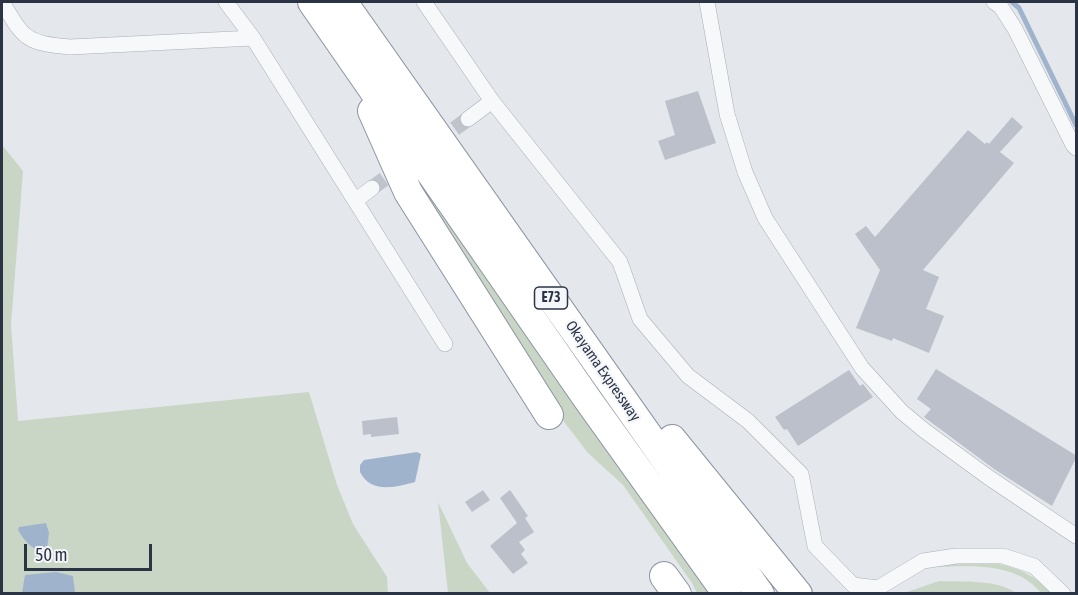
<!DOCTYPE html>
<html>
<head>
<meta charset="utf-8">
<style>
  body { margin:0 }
  #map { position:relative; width:1078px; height:595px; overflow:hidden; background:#e4e7ec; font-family:"Asap Condensed",sans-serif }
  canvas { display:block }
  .frame { position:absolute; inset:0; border:3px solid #2b3445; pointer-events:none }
  .scale { position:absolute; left:24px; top:544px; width:128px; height:27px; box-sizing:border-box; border:3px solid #2b3445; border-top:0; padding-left:8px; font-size:18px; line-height:21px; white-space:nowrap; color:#2b3445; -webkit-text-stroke:4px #f4f6f9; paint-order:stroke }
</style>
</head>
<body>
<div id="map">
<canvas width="1078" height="595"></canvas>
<div class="frame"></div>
<div class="scale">50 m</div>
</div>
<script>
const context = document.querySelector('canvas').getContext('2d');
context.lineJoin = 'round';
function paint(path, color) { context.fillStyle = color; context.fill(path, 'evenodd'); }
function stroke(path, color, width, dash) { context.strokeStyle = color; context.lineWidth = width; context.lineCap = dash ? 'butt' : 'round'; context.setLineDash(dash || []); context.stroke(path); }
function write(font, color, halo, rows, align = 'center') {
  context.font = font + ' "Asap Condensed",sans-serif'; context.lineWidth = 4.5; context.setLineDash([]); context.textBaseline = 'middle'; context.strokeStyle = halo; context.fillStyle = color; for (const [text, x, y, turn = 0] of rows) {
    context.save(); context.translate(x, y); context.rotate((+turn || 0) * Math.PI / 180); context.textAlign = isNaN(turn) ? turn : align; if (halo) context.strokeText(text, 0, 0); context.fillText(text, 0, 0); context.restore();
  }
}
paint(new Path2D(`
  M 2,145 L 23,171 L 11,325 L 18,421 L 309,392 L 337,485 L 353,524 L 387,577 L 388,593 L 2,593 Z
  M 399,150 L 632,486 L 710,593 L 697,593 L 692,583 L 623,485 L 588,453 L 562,419 Z
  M 438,502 L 467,563 L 490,593 L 448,593 Z
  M 969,560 C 1005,564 1026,567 1053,593 L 1041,593 C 1016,562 972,566 936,567 Z
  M 939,581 C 963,582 996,579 1016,593 L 904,593 Z`), '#c9d6c5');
paint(new Path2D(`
  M 417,452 L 421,454 L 415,482 C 396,487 371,494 360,472 L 360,465 L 364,460 Z
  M 46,523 L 49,533 L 47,549 L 43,552 C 31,549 24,540 18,530 L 19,527 Z
  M 56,572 L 73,576 L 75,593 L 22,593 L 25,575 Z`), '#9fb4cc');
stroke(new Path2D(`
  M 1012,2 L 1019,8 L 1076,125`), '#9fb4cc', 5);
paint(new Path2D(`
  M 698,91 L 716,143 L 665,160 L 658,141 L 675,135 L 665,101 Z
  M 1012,117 L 1023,127 L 1000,152 L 1014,163 L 923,270 L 939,277 L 926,309 L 944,316 L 929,353 L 893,338 L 892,341 L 856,328 L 880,270 L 855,234 L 866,226 L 875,237 L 968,130 L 985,144 L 987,142 L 989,144 Z
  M 936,369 L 1077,456 L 1052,506 L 994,469 L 924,417 L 931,409 L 917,399 Z
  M 849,370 L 860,386 L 863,384 L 873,397 L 798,446 L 787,429 L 784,430 L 775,417 Z
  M 397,417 L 399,434 L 371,437 L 371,434 L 363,435 L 362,421 Z
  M 483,490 L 490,500 L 472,512 L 465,502 Z
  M 510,490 L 528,516 L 525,518 L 534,532 L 519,542 L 525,550 L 521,554 L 528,563 L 513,574 L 490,546 L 517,523 L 500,498 Z`), '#bbc0ca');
stroke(new Path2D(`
  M 436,142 L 468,119
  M 372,188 L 402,166`), '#bfc3cb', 15, [15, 8]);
const minor = new Path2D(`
  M 2,2 C 24,39 26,43 70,47 L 253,38
  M 226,2 L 253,38 L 445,344
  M 424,2 L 492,101 L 620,262 L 640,319 L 688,376 L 748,421 L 801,474 L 815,546 L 853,585 L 878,588 L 923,561 L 956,556 L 1003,556 L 1034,566 L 1063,594
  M 707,2 L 727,114 L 745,172 L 765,218 L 862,368 L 902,412 L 925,431 L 988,477 L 1076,536
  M 994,2 L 1001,7 L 1015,29 L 1073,145 L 1076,148
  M 468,119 L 492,101
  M 355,201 L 372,188`);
const motorway = new Path2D(`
  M 312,2 L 588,400 L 727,594
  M 343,2 L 760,594
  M 372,111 L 408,192 L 549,415
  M 672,439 L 798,594
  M 664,576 L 677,594`);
stroke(minor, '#a9aeb7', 16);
stroke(motorway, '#8b94a3', 30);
stroke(minor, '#f7f8fa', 15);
stroke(motorway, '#fff', 28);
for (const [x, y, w] of [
  [551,298,33]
]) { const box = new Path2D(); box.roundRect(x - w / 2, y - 11, w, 22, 4.5); context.fillStyle = '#f4f6f9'; context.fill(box); stroke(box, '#2b3445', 1.5); }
write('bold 14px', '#2b3445', null, [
  ["E73",551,298]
]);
write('15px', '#2b3445', '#f4f6f9', [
  ["Okayama Expressway",603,371,55]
]);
</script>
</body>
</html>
